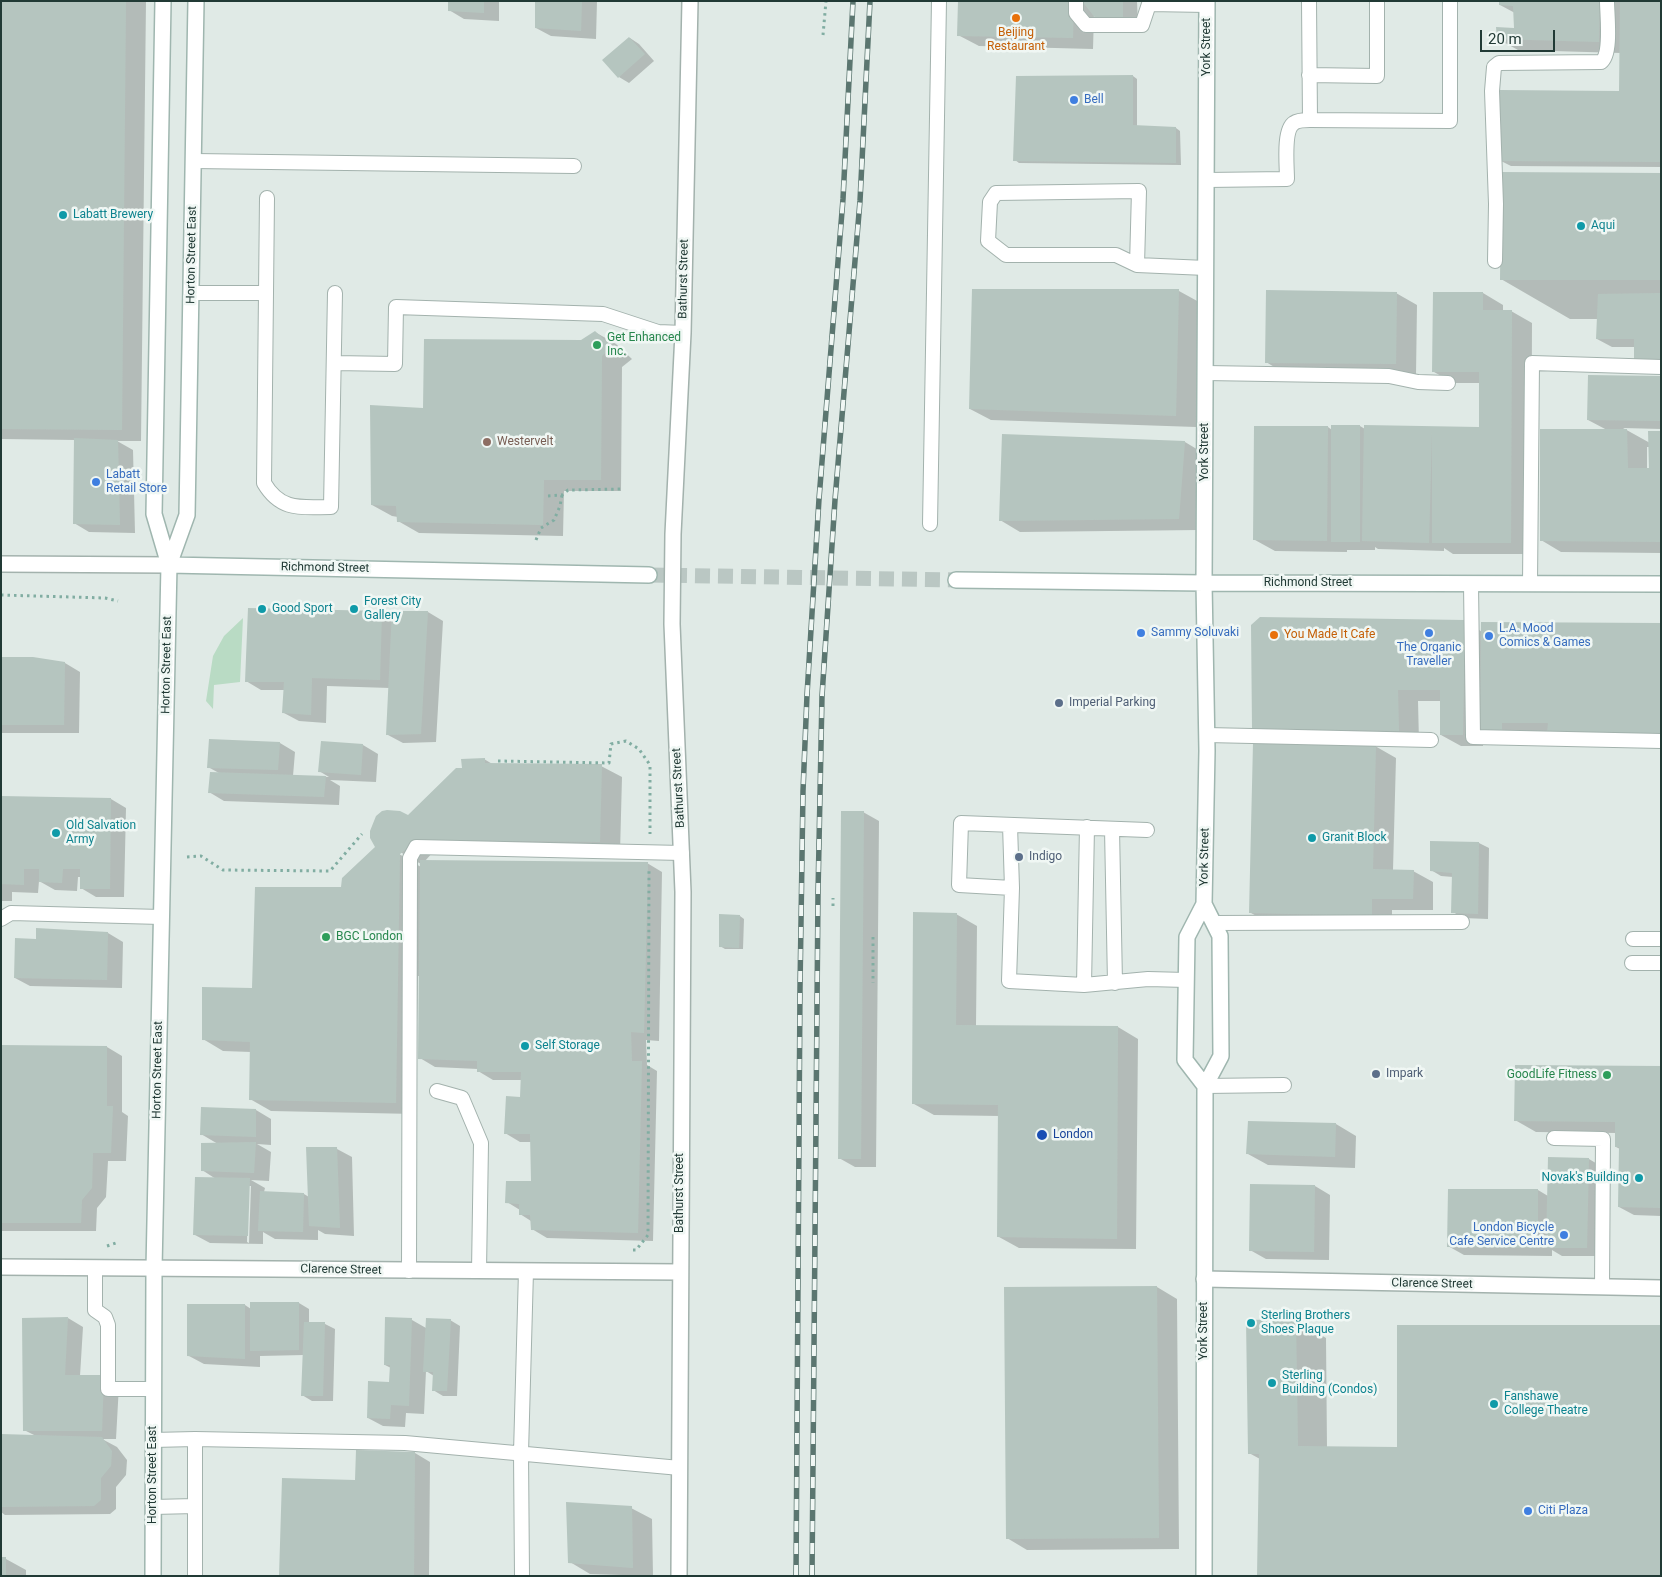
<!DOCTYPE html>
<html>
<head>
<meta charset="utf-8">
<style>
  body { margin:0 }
  #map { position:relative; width:1662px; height:1577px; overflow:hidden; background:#e0eae6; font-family:Roboto,sans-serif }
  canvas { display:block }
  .frame { position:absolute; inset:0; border:2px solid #213a35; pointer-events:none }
  .scale { position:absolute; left:1480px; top:30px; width:75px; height:22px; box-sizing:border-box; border:2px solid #213a35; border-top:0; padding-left:6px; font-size:15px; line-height:18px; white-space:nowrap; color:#213a35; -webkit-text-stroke:4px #f0f7f4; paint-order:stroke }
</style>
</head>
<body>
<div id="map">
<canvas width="1662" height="1577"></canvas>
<div class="frame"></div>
<div class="scale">20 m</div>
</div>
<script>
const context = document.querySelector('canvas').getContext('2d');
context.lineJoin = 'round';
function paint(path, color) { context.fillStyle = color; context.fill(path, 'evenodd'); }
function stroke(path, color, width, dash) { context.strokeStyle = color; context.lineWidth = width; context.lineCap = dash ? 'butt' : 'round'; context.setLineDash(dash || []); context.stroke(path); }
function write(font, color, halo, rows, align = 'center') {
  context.font = font + ' Roboto,sans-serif'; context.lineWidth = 5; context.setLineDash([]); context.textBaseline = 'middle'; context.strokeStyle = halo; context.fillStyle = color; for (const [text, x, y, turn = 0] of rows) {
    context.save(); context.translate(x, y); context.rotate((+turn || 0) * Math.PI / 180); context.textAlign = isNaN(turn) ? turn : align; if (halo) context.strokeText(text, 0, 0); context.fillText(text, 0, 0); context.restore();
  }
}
paint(new Path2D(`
  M 243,618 L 240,682 L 214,685 L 213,709 L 206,701 L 213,656 L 224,636 Z`), '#b9dbc4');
paint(new Path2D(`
  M 1,1 L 146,1 L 141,441 L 117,441 L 133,450 L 135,533 L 89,532 L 74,523 L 76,440 L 2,439 L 1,529 Z
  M 450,1 L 499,1 L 499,21 L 464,19 L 449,10 Z
  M 536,1 L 597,1 L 596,39 L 551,36 L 536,28 Z
  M 959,1 L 1137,1 L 1138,26 L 1094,15 L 1093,49 L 979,46 L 958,35 Z
  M 1500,1 L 1661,1 L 1661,167 L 1511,166 L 1501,161 L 1620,92 L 1621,53 L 1518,50 L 1498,39 L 1516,30 L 1515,13 L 1500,5 Z
  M 630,38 L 639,44 L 654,61 L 629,83 L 619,77 Z
  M 1133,76 L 1137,79 L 1137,127 L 1176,128 L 1180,131 L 1181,165 L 1019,163 L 1015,160 Z
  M 1661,174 L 1661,369 L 1635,347 L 1612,347 L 1597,339 L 1598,319 L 1570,319 L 1501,279 Z
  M 1179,291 L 1199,302 L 1196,427 L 991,420 L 970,409 Z
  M 1396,293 L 1417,305 L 1416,375 L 1286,374 L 1266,362 Z
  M 1483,293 L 1503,305 L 1503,311 L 1511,311 L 1532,323 L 1531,554 L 1453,554 L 1444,548 L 1444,551 L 1378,549 L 1375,547 L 1375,550 L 1347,550 L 1347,552 L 1275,551 L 1255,540 L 1328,427 L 1332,430 L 1360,426 L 1365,429 L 1481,429 L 1481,383 L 1454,383 L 1434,372 Z
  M 595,332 L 616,344 L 632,359 L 622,367 L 621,491 L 564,491 L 563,536 L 419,533 L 398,521 L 398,517 L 392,516 L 372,505 L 581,341 Z
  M 1661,377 L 1661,429 L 1623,428 L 1650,443 L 1661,432 L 1661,553 L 1561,552 L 1541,540 L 1607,430 L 1588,420 ZM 1647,447 L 1650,447 L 1650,469 L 1647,469 Z
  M 1185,442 L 1205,454 L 1199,530 L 1020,532 L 1000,520 Z
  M 382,612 L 393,619 L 428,612 L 443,621 L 436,742 L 403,743 L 388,735 L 390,688 L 327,686 L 326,723 L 299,721 L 284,713 L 285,690 L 261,690 L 246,681 Z
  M 1465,621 L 1661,746 L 1522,734 L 1522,745 L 1502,745 L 1483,734 L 1483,746 L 1461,746 L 1441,735 L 1441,701 L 1418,701 L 1419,742 L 1273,740 L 1253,729 Z
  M 1,658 L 65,663 L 80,672 L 79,733 L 1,733 Z
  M 210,740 L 280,743 L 295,752 L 293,776 L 329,777 L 319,771 L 322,742 L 363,745 L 378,754 L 376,782 L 330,780 L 340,786 L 339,805 L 224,801 L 209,792 L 219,773 L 208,767 Z
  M 1375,746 L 1396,758 L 1393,870 L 1413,871 L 1433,882 L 1433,910 L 1392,910 L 1392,927 L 1271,924 L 1251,913 Z
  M 484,759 L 494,765 L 601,766 L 622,777 L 620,853 L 434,851 L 425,861 L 647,863 L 662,872 L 659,1041 L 646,1040 L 647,1065 L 657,1071 L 653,1241 L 547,1238 L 532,1229 L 531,1221 L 520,1214 L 520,1210 L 507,1202 L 533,1182 L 532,1142 L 520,1142 L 505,1133 L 521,1098 L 522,1080 L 493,1080 L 478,1071 L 478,1069 L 435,1067 L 420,1058 L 420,976 L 418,976 L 415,1114 L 271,1111 L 250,1099 L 251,1052 L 223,1051 L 203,1039 L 253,989 L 408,816 L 463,769 ZM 395,849 L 421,864 L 421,867 L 394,851 Z
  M 1,797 L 111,799 L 126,808 L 124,897 L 96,897 L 81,888 L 81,877 L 78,877 L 77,891 L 55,890 L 39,881 L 38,893 L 12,892 L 12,901 L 1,901 Z
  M 863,812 L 879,821 L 876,1167 L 855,1167 L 839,1158 Z
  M 1479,843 L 1489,848 L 1488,919 L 1463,918 L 1453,912 L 1453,877 L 1441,876 L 1431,870 Z
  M 956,914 L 977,926 L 976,1026 L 1118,1027 L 1138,1039 L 1136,1249 L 1019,1248 L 999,1237 L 1000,1116 L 934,1115 L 914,1104 Z
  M 740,916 L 744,919 L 743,949 L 725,949 L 720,946 Z
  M 108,933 L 123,942 L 122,988 L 30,986 L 15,978 L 38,940 Z
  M 1,1046 L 107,1047 L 122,1056 L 122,1112 L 128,1116 L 126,1161 L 108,1161 L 106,1197 L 97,1208 L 96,1231 L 1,1231 Z
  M 1661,1067 L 1661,1216 L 1634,1215 L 1619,1207 L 1620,1149 L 1616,1147 L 1616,1133 L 1536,1132 L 1515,1120 Z
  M 256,1110 L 271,1119 L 271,1145 L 257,1144 L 271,1152 L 269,1181 L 251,1180 L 265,1188 L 264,1192 L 304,1194 L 309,1197 L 337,1149 L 352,1157 L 354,1236 L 325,1234 L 318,1230 L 318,1240 L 275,1239 L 263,1232 L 263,1244 L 210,1243 L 195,1235 L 216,1179 L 202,1170 L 218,1144 L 201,1134 ZM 248,1186 L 251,1186 L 249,1243 L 247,1242 Z
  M 1336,1124 L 1356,1136 L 1355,1168 L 1268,1165 L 1248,1154 Z
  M 1589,1159 L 1604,1168 L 1602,1256 L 1562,1256 L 1552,1250 L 1552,1256 L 1464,1255 L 1448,1246 L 1538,1190 L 1548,1196 Z
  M 1315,1186 L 1330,1195 L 1329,1260 L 1266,1259 L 1250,1250 Z
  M 1157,1287 L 1177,1299 L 1179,1549 L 1027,1550 L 1007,1538 L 1005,1289 Z
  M 299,1303 L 309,1309 L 309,1323 L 325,1324 L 335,1329 L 333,1401 L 312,1401 L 302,1395 L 304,1355 L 260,1356 L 260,1367 L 204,1364 L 189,1356 L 245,1305 L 251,1309 Z
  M 68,1318 L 83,1327 L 80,1376 L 119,1385 L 116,1439 L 102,1439 L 117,1447 L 127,1460 L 126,1475 L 116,1487 L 116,1509 L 110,1514 L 5,1515 L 1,1512 L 1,1435 L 36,1436 L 24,1430 Z
  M 387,1319 L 412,1320 L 426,1328 L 450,1320 L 460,1326 L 457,1396 L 443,1396 L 433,1390 L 434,1376 L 426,1371 L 424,1414 L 406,1413 L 405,1427 L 383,1426 L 368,1418 L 390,1383 L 391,1368 L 385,1365 Z
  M 1248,1321 L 1296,1321 L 1326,1338 L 1327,1448 L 1398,1448 L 1661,1576 L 1260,1459 L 1249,1453 Z
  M 357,1451 L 415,1453 L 430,1462 L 429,1576 L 280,1576 L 357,1481 Z
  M 631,1508 L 652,1519 L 653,1576 L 590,1574 L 570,1562 Z
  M 6,1559 L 26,1570 L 26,1576 L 1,1576 Z`), '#0003');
paint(new Path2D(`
  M 1,1 L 126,1 L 122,430 L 1,429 Z
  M 448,1 L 484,1 L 484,13 L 448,11 Z
  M 535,1 L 582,1 L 581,31 L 535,28 Z
  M 958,1 L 1074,1 L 1073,38 L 957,36 Z
  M 1082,1 L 1123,1 L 1123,18 L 1096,19 Z
  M 1499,1 L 1600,1 L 1599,42 L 1497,39 L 1496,27 L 1514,28 L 1513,6 L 1499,5 Z
  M 1620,1 L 1661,1 L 1661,162 L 1499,161 L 1500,90 L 1619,91 Z
  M 629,37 L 645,54 L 618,78 L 602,60 Z
  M 1133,75 L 1133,125 L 1176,127 L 1176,163 L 1013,161 L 1016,76 Z
  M 1501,172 L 1661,173 L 1661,280 L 1500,280 Z
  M 972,289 L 1179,289 L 1176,416 L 969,409 Z
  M 1266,290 L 1397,292 L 1396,364 L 1265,363 Z
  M 1433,292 L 1483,292 L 1483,310 L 1512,310 L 1511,543 L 1432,543 L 1432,431 L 1429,543 L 1362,541 L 1364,425 L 1479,427 L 1479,372 L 1432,372 Z
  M 1661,293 L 1661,362 L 1634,361 L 1634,339 L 1596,339 L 1598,294 Z
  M 595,331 L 612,347 L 602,356 L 601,480 L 544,480 L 543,525 L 397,522 L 396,506 L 371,505 L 370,405 L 423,408 L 424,339 L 581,340 Z
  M 1588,375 L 1661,376 L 1661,421 L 1587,420 Z
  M 1331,425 L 1360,425 L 1360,542 L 1331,542 Z
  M 1254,426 L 1328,426 L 1327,541 L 1253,540 Z
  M 1540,429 L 1627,429 L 1628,468 L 1649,468 L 1648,431 L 1661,431 L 1661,542 L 1540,541 Z
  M 1002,434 L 1185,441 L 1179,519 L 999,521 Z
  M 74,438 L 118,440 L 120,525 L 73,524 Z
  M 248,608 L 382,611 L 380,680 L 312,678 L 311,715 L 282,713 L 284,682 L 245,682 Z
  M 392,611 L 428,611 L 421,734 L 386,735 Z
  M 1260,617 L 1465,620 L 1463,735 L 1440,735 L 1440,690 L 1398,690 L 1399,731 L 1252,729 L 1251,625 Z
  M 1481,622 L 1661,623 L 1661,735 L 1547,734 L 1548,723 L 1502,723 L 1502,734 L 1480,734 Z
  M 1,657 L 33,657 L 65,662 L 64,725 L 1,725 Z
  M 209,739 L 280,742 L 278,770 L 207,768 Z
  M 321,741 L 363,744 L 361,775 L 318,772 Z
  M 1253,743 L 1376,745 L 1373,869 L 1414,870 L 1413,899 L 1372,899 L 1372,916 L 1249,913 Z
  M 485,758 L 485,763 L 602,764 L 600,842 L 413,840 L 409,847 L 400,854 L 396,1103 L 249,1100 L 250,1042 L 202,1040 L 202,987 L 252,988 L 255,887 L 341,887 L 342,878 L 375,847 L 370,838 L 370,831 L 376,816 L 382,811 L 387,810 L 400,811 L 408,815 L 456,768 L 462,768 L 461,759 Z
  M 210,772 L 326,776 L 324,797 L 208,793 Z
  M 1,796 L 111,798 L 110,889 L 80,889 L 80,869 L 63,869 L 62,883 L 39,882 L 39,869 L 24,869 L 24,885 L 1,884 Z
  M 841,811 L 864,811 L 861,1159 L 838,1159 Z
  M 1430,841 L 1479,842 L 1478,914 L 1451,913 L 1452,873 L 1430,871 Z
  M 420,860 L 648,862 L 644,1033 L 631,1032 L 632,1061 L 642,1061 L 638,1233 L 531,1230 L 530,1215 L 519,1215 L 519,1204 L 505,1203 L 506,1181 L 531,1181 L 530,1134 L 504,1134 L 506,1096 L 520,1097 L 521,1072 L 477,1072 L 477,1061 L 418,1059 Z
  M 913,912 L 957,913 L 956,1025 L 1118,1026 L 1117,1239 L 997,1237 L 998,1105 L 912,1104 Z
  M 719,914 L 740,915 L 739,948 L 719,947 Z
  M 36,928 L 108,932 L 107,980 L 14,978 L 15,938 L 36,939 Z
  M 1,1045 L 107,1046 L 107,1106 L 113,1106 L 111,1153 L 93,1153 L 92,1188 L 82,1200 L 81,1223 L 1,1223 Z
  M 1515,1065 L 1661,1066 L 1661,1208 L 1618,1207 L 1619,1147 L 1615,1147 L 1615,1122 L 1514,1121 Z
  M 201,1107 L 256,1109 L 256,1137 L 200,1135 Z
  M 1248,1121 L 1336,1123 L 1335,1157 L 1246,1154 Z
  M 256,1142 L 254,1173 L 201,1171 L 201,1143 Z
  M 306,1147 L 337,1147 L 340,1228 L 309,1226 Z
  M 1548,1157 L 1589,1158 L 1587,1248 L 1546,1248 Z
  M 195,1177 L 250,1178 L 248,1236 L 193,1235 Z
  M 1250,1184 L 1315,1185 L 1314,1252 L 1249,1251 Z
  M 1448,1189 L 1538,1189 L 1538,1248 L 1447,1247 Z
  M 260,1191 L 304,1193 L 303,1232 L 258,1231 Z
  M 1157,1286 L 1159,1538 L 1006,1539 L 1004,1287 Z
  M 250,1302 L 299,1302 L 299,1350 L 250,1351 Z
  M 187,1304 L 245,1304 L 245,1359 L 187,1356 Z
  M 68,1317 L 65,1375 L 104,1375 L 102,1431 L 23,1431 L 22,1318 Z
  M 385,1317 L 412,1318 L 409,1406 L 391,1405 L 390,1419 L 367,1418 L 368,1381 L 389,1382 L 390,1365 L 384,1365 Z
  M 426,1318 L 451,1319 L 447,1391 L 432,1391 L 433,1372 L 423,1372 Z
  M 1296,1319 L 1298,1446 L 1397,1447 L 1397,1325 L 1661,1325 L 1661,1576 L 1257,1576 L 1259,1454 L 1248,1454 L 1246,1320 Z
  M 304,1322 L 325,1322 L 323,1396 L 301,1396 Z
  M 1,1434 L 102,1437 L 112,1451 L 111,1466 L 101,1478 L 101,1500 L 94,1506 L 1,1507 Z
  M 356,1450 L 415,1452 L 414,1576 L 279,1576 L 282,1478 L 355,1480 Z
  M 566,1502 L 632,1506 L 633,1568 L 568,1563 Z
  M 1,1557 L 6,1557 L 6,1576 L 1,1576 Z`), '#b5c5bf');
stroke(new Path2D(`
  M 649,575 L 956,580`), '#bac7c3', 15, [15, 8]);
const service = new Path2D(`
  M 1076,1 L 1076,13 L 1086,25 L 1142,25 L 1149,4 L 1207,5
  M 1309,1 L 1310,120
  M 1309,75 L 1377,76 L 1377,1
  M 194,161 L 574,166
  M 1206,180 L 1287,179 C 1287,166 1283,130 1294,123 C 1298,120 1305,120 1310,120 L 1450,121 L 1450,1
  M 267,198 L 264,483 C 281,512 302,507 331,507 L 335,293
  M 1495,261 L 1496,204 L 1492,91 L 1494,67 L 1499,63 L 1601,62 C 1612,54 1607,15 1607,1
  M 1137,265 L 1139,191 L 996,193 L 990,202 L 988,241 L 1006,255 L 1116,255 L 1137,265 L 1206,268
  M 191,293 L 266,293
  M 334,363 L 395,364 L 396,307 L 603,314 L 658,332 L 683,333
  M 1206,373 L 1389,376 L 1418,382 L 1448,383
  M 930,524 L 939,1
  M 1471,584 L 1473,737 L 1661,741
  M 1530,584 L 1532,363 L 1661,367
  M 1207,735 L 1431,740
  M 1010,825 L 1012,888 L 1009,981 L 1084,985 L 1087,827
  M 1112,829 L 1115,983
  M 1012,888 L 959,885 L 961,823 L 1147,830
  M 1,919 L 11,913 L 161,917
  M 1214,923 L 1462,922
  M 1633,939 L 1661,939
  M 1632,963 L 1661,963
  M 1084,985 L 1148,979 L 1186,980
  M 1205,1086 L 1284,1085
  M 437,1091 L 462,1098 L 481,1143 L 479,1271
  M 1554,1138 L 1603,1139 L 1602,1287
  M 95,1268 L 95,1310 L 105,1317 L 108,1325 L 108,1389 L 153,1389
  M 409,1271 L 410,858 L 416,847 L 682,853
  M 153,1440 L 195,1439 L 405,1443 L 680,1468
  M 153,1507 L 195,1506
  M 195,1576 L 195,1439
  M 522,1576 L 521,1453 L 526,1271`);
const minor = new Path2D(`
  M 1,1267 L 680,1272
  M 1204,1279 L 1661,1288
  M 679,1576 L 683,892 L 672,624 L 673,534 L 683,333 L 690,1`);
const tertiary = new Path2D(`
  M 1,564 L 169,565`);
const secondary = new Path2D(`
  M 169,565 L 187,515 L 196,1
  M 169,565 L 649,575
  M 956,580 L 1204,583 L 1661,584
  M 1204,904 L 1187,937 L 1185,1060 L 1205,1086
  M 153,1576 L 154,1268 L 169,565 L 154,514 L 163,1
  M 1204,1576 L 1205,1086 L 1221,1056 L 1220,936 L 1204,904 L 1207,751 L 1204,583 L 1207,1`);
stroke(service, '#a3b2ad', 16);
stroke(minor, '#a3b2ad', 18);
stroke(tertiary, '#a3b2ad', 18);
stroke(secondary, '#9fb6af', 18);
stroke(new Path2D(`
  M 823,35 L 826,1
  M 548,496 L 562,495 L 568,490 L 624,489
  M 536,540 L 541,528 L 554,520 L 560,506 L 562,495
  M 1,595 L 105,598 L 118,601
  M 498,761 L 609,763 L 611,744 L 626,741 L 639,749 L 650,765 L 650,834
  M 187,857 L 201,856 L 223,870 L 330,871 L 362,834
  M 833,906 L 833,898
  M 873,937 L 873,983
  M 107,1246 L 116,1243
  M 633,1250 L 636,1250 L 648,1235 L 649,871`), '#81ada2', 3, [2.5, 4]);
stroke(service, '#fff', 14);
stroke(minor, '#fff', 15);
stroke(tertiary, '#fff', 15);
stroke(secondary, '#fff', 15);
const rail = new Path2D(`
  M 796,1576 L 800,988 L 803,791 L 807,695 L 819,499 L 843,199 L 853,1
  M 812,1576 L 818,893 L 822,696 L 835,500 L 860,201 L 870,1`);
stroke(rail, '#5b7670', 5.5);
stroke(rail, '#f0f7f4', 4, [11]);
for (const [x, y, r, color] of [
  [1016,18,5,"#e8710a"],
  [1074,100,5,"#3f7fe0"],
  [63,215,5,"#0f9aa8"],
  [1581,226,5,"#0f9aa8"],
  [597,345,5,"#2e9e5b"],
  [487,442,5,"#8d6e63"],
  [96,482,5,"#3f7fe0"],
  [262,609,5,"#0f9aa8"],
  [354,609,5,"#0f9aa8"],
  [1141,633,5,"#3f7fe0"],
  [1429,633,5,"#3f7fe0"],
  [1274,635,5,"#e8710a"],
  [1489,636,5,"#3f7fe0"],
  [1059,703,5,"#5c6f8a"],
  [56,833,5,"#0f9aa8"],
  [1312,838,5,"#0f9aa8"],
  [1019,857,5,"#5c6f8a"],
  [326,937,5,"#2e9e5b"],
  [525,1046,5,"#0f9aa8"],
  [1376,1074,5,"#5c6f8a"],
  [1607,1075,5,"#2e9e5b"],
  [1042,1135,6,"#1a4fb4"],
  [1639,1178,5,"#0f9aa8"],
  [1564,1235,5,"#3f7fe0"],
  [1251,1323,5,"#0f9aa8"],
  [1272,1383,5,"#0f9aa8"],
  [1494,1404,5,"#0f9aa8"],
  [1528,1511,5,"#3f7fe0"]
]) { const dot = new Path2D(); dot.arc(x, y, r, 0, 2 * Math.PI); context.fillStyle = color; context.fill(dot); stroke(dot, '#f0f7f4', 2); }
write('12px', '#c56008', '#f0f7f4', [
  ["Beijing",1016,33],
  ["Restaurant",1016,47],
  ["You Made It Cafe",1284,635,"left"]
]);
write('12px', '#213a35', '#f0f7f4', [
  ["York Street",1207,47,-90],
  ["Horton Street East",192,255,-89],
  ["Bathurst Street",684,279,-89],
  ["York Street",1205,452,-90],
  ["Richmond Street",325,568,1],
  ["Richmond Street",1308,583],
  ["Horton Street East",167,665,-89],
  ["Bathurst Street",679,788,-93],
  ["York Street",1205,857,-89],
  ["Horton Street East",158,1070,-89],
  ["Bathurst Street",680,1193,-90],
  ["Clarence Street",341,1270,1],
  ["Clarence Street",1432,1284,1],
  ["York Street",1204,1331,-90],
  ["Horton Street East",153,1475,-90]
]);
write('12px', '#366cbe', '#f0f7f4', [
  ["Bell",1084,100],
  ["Labatt",106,475],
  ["Retail Store",106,489],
  ["L.A. Mood",1499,629],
  ["Comics & Games",1499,643],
  ["Sammy Soluvaki",1151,633],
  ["The Organic",1429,648,"center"],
  ["Traveller",1429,662,"center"],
  ["London Bicycle",1554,1228,"right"],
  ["Cafe Service Centre",1554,1242,"right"],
  ["Citi Plaza",1538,1511]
], 'left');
write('12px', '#0d838f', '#f0f7f4', [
  ["Labatt Brewery",73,215],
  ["Aqui",1591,226],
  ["Forest City",364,602],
  ["Gallery",364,616],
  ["Good Sport",272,609],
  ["Old Salvation",66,826],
  ["Army",66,840],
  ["Granit Block",1322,838],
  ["Self Storage",535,1046],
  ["Novak's Building",1629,1178,"right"],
  ["Sterling Brothers",1261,1316],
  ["Shoes Plaque",1261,1330],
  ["Sterling",1282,1376],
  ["Building (Condos)",1282,1390],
  ["Fanshawe",1504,1397],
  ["College Theatre",1504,1411]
], 'left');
write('12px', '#27864d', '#f0f7f4', [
  ["Get Enhanced",607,338],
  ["Inc.",607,352],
  ["BGC London",336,937],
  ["GoodLife Fitness",1597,1075,"right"]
], 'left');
write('12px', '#785e54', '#f0f7f4', [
  ["Westervelt",497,442]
], 'left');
write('12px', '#4e5e75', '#f0f7f4', [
  ["Imperial Parking",1069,703],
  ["Indigo",1029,857],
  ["Impark",1386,1074]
], 'left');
write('12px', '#164399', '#f0f7f4', [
  ["London",1053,1135]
], 'left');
</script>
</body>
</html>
